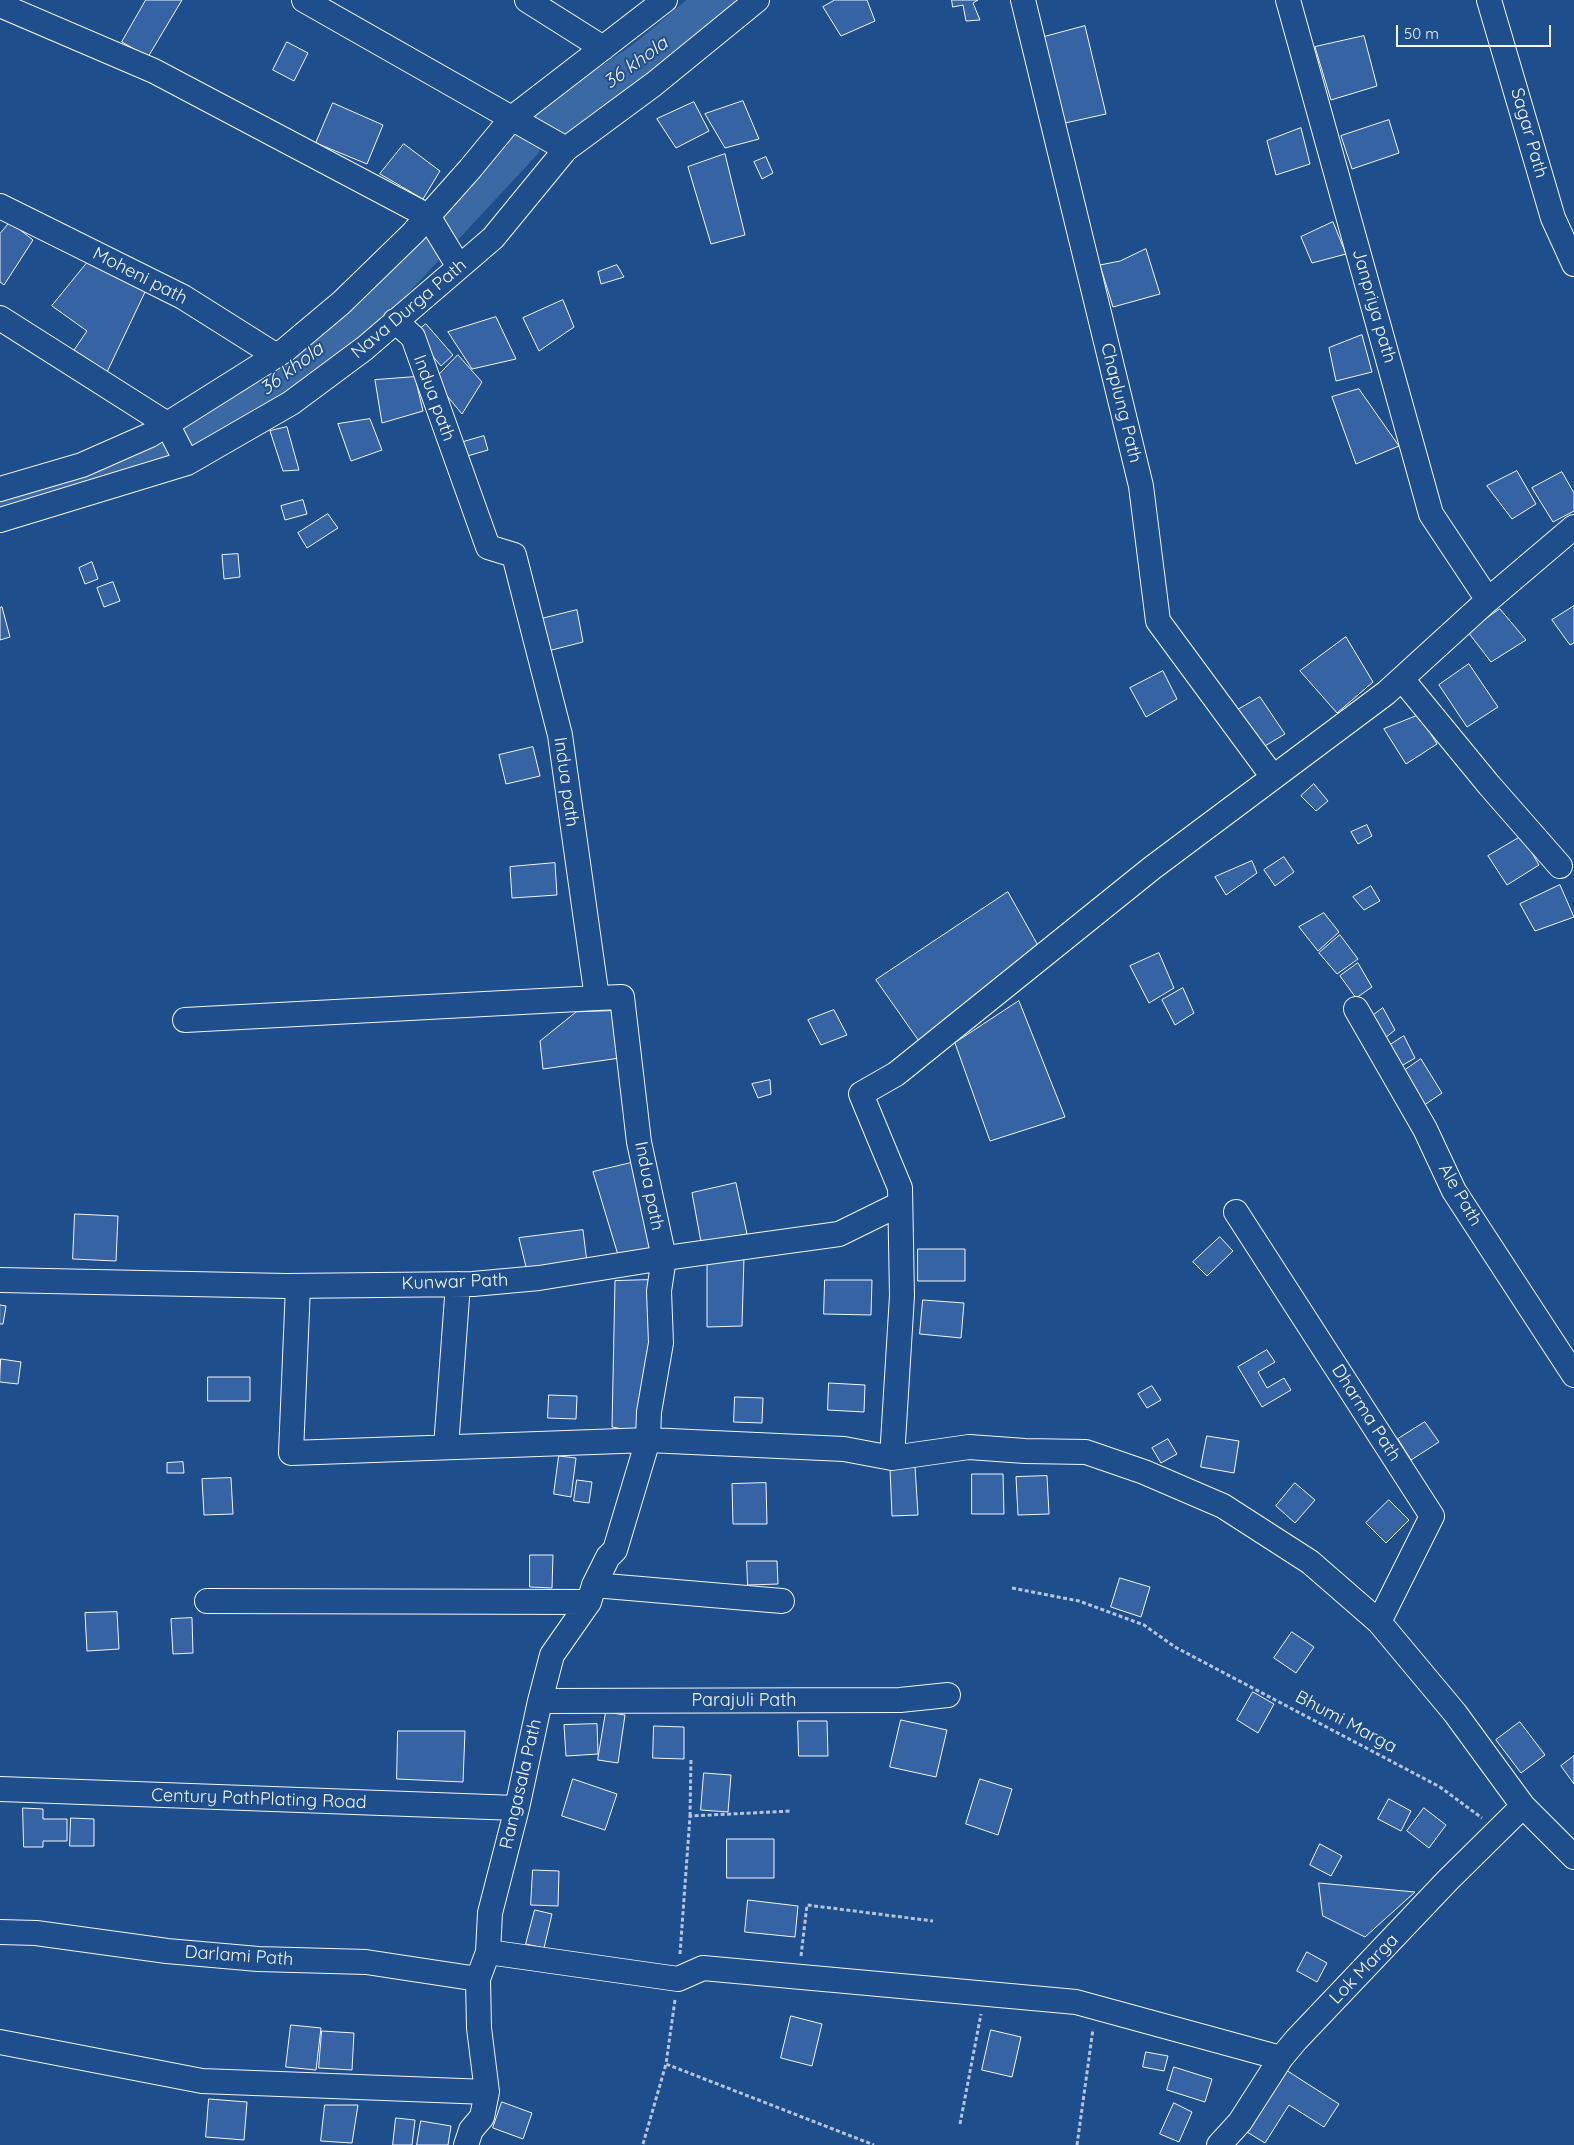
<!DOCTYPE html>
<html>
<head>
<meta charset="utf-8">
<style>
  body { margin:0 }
  #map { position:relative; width:1574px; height:2145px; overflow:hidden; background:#1f4e8c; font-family:Quicksand,sans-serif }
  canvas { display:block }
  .scale { position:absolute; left:1396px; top:25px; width:155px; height:22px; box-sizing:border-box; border:2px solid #f2f6ff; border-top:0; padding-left:6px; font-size:15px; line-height:18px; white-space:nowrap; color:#f2f6ff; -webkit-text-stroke:4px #1f4e8c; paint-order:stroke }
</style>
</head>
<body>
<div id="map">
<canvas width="1574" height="2145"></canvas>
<div class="scale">50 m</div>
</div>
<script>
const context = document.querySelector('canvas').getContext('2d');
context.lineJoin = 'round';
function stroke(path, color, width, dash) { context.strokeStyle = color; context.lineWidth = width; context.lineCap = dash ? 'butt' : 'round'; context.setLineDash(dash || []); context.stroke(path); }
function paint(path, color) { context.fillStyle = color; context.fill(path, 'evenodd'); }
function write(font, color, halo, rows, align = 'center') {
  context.font = font + ' Quicksand,sans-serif'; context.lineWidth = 4; context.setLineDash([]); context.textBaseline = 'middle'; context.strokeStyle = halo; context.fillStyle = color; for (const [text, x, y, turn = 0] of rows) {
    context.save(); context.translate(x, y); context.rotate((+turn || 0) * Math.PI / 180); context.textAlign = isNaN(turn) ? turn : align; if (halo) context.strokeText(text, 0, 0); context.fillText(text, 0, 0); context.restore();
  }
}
stroke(new Path2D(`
  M 552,122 L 644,60 L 716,0
  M 0,503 L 148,457 L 270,387 L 361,316 L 522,143`), '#3b69a3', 38);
const building = new Path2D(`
  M 146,0 L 182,0 L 148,57 L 122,42 Z
  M 835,0 L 867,0 L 875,21 L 841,36 L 823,7 Z
  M 952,0 L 978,0 L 973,3 L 980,20 L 966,21 L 963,5 L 953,7 Z
  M 1085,26 L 1106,114 L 1065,123 L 1044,37 Z
  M 1364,36 L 1377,86 L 1331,100 L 1315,47 Z
  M 287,42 L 308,53 L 294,81 L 273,70 Z
  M 743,101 L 759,139 L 725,148 L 705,114 Z
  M 694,102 L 709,131 L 676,148 L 657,119 Z
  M 333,103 L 383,125 L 367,164 L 316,143 Z
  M 1389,120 L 1399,153 L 1352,169 L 1341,136 Z
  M 1301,128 L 1310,164 L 1276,175 L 1267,141 Z
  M 404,144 L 440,171 L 423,199 L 380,174 Z
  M 725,154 L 745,235 L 711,244 L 688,167 Z
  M 766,157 L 773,173 L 762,179 L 754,162 Z
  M 10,222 L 33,240 L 4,285 L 0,282 L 0,234 Z
  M 1333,222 L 1346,254 L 1312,263 L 1301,237 Z
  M 1146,249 L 1160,294 L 1113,307 L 1100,265 L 1120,261 Z
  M 87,263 L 146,290 L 107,372 L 74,350 L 87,331 L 52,306 Z
  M 617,265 L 624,277 L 601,284 L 598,272 Z
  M 563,300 L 574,327 L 539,351 L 523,318 Z
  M 496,317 L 516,359 L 472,369 L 448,332 Z
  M 426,324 L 453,355 L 441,366 L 414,334 Z
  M 1362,335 L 1372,372 L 1336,381 L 1329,348 Z
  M 458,355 L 482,382 L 462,414 L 434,380 Z
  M 415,377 L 423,411 L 382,423 L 375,380 Z
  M 1359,389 L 1399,446 L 1356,464 L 1332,397 Z
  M 370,419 L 382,450 L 351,461 L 338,424 Z
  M 287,427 L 299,470 L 283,471 L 270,431 Z
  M 484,436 L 488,450 L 464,457 L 460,443 Z
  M 1517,471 L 1536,504 L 1512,519 L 1487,486 Z
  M 1562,472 L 1574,493 L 1574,511 L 1553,522 L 1532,488 Z
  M 303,500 L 307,514 L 285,520 L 281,506 Z
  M 328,514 L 338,528 L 307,548 L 298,533 Z
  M 238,554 L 240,577 L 224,579 L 222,555 Z
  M 92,562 L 98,579 L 85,584 L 79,568 Z
  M 113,582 L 120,601 L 104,607 L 97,588 Z
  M 1574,606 L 1574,643 L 1570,645 L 1552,620 Z
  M 2,607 L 10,637 L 0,640 L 0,608 Z
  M 1500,609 L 1526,640 L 1491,662 L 1468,632 Z
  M 577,610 L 583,642 L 544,652 L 537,620 Z
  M 1346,637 L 1373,682 L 1337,713 L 1300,671 Z
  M 1469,664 L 1498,707 L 1467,727 L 1439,685 Z
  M 1163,671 L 1177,699 L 1146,717 L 1130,688 Z
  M 1260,697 L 1285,734 L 1260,749 L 1234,712 Z
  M 1419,715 L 1437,744 L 1406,764 L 1384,729 Z
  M 533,747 L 540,776 L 506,784 L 499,755 Z
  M 1314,784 L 1328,801 L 1316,811 L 1301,796 Z
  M 1367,825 L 1372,836 L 1358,844 L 1351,832 Z
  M 1522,836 L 1539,865 L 1507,885 L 1488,856 Z
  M 1284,857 L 1294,872 L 1275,886 L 1264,870 Z
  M 1252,861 L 1257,873 L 1226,895 L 1215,877 Z
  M 555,863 L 557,895 L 512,898 L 510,867 Z
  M 1560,885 L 1574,917 L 1535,931 L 1520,904 Z
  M 1371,886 L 1380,901 L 1364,910 L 1353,897 Z
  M 1008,892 L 1040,949 L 921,1044 L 876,980 Z
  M 1324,913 L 1339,932 L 1318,951 L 1299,927 Z
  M 1340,935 L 1358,959 L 1337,974 L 1319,953 Z
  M 1159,953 L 1174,988 L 1149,1003 L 1130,966 Z
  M 1358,963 L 1372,987 L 1356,998 L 1340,976 Z
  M 1183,988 L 1194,1013 L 1175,1025 L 1162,1000 Z
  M 1019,1001 L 1065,1117 L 990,1141 L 955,1043 Z
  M 1383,1008 L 1395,1030 L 1380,1042 L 1367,1020 Z
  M 834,1010 L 847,1035 L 821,1045 L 808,1020 Z
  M 612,1011 L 620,1058 L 543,1069 L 540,1041 L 576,1012 Z
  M 1404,1036 L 1415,1058 L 1396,1069 L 1384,1049 Z
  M 1421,1059 L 1442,1093 L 1420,1108 L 1398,1075 Z
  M 770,1080 L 771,1094 L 758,1098 L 752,1084 Z
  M 635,1162 L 657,1247 L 618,1255 L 593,1172 Z
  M 736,1183 L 747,1234 L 701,1242 L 692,1193 Z
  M 75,1214 L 118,1216 L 116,1261 L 73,1259 Z
  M 583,1230 L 587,1263 L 527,1271 L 519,1238 Z
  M 1220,1237 L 1233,1251 L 1207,1276 L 1193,1262 Z
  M 918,1249 L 965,1249 L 965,1281 L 918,1281 Z
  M 744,1257 L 742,1326 L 707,1327 L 707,1258 Z
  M 649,1280 L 653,1333 L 643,1433 L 612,1427 L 615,1281 Z
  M 825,1280 L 872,1280 L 871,1315 L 824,1314 Z
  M 923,1300 L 964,1303 L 961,1338 L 920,1334 Z
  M 0,1305 L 6,1306 L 3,1324 L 0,1324 Z
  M 1267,1350 L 1275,1362 L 1258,1372 L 1267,1388 L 1284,1378 L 1291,1390 L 1262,1407 L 1238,1367 Z
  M 1,1359 L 21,1362 L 18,1384 L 0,1382 Z
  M 208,1377 L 250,1377 L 250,1401 L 208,1401 Z
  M 829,1383 L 865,1385 L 864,1412 L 828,1410 Z
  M 1152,1386 L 1161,1400 L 1147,1408 L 1138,1394 Z
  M 549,1395 L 577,1396 L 576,1419 L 548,1418 Z
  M 735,1397 L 763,1398 L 762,1423 L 734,1422 Z
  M 1425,1422 L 1439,1442 L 1411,1460 L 1398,1439 Z
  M 1207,1436 L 1239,1441 L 1234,1473 L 1201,1467 Z
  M 1168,1439 L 1177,1454 L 1161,1463 L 1152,1448 Z
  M 559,1456 L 576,1458 L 571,1497 L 554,1494 Z
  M 183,1462 L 184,1473 L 167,1473 L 167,1463 Z
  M 915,1466 L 918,1515 L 892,1516 L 890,1468 Z
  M 972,1474 L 1003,1474 L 1004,1514 L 972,1514 Z
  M 1047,1476 L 1049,1514 L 1018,1515 L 1016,1477 Z
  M 231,1478 L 233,1514 L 204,1515 L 202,1479 Z
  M 577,1480 L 592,1482 L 589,1503 L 574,1501 Z
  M 766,1483 L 767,1524 L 733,1524 L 732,1484 Z
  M 1295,1483 L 1315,1500 L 1295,1523 L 1276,1506 Z
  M 1389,1500 L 1409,1520 L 1386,1543 L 1366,1523 Z
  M 530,1555 L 553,1555 L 552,1588 L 530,1587 Z
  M 747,1561 L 777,1561 L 778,1584 L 748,1585 Z
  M 1120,1578 L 1150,1587 L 1141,1617 L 1111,1607 Z
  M 117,1612 L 119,1649 L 87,1651 L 85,1613 Z
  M 192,1618 L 193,1653 L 173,1654 L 171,1619 Z
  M 1292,1632 L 1314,1647 L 1296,1673 L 1274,1658 Z
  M 1253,1692 L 1274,1704 L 1258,1733 L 1237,1720 Z
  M 606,1712 L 625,1715 L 618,1763 L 598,1760 Z
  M 901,1720 L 947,1730 L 936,1777 L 890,1767 Z
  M 798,1721 L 827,1721 L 828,1756 L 799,1756 Z
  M 1520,1722 L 1545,1755 L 1521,1773 L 1496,1740 Z
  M 597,1724 L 598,1754 L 566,1756 L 564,1725 Z
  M 654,1726 L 684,1727 L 684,1759 L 653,1758 Z
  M 398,1731 L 465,1731 L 463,1782 L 397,1779 Z
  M 1574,1756 L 1574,1784 L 1561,1766 Z
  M 704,1773 L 731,1775 L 728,1812 L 701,1810 Z
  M 573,1779 L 617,1794 L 605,1830 L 562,1816 Z
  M 980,1779 L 1012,1789 L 998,1835 L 966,1824 Z
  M 1389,1799 L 1411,1811 L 1401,1831 L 1378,1819 Z
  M 23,1808 L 43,1809 L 43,1819 L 67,1819 L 67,1841 L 43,1841 L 43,1847 L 24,1847 Z
  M 1424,1808 L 1446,1825 L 1429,1848 L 1407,1831 Z
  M 71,1818 L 94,1819 L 94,1846 L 70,1846 Z
  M 727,1839 L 774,1839 L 774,1878 L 727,1878 Z
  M 1320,1844 L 1342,1856 L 1331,1876 L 1310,1865 Z
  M 533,1870 L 559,1871 L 558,1906 L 531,1905 Z
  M 1319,1883 L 1415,1892 L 1365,1937 L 1323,1916 Z
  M 748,1900 L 798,1906 L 795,1937 L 745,1932 Z
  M 535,1910 L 552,1914 L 544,1948 L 526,1944 Z
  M 1307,1952 L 1327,1963 L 1317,1982 L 1297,1971 Z
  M 791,2016 L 822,2024 L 812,2066 L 781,2058 Z
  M 291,2025 L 321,2028 L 316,2070 L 286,2067 Z
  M 991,2030 L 1021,2037 L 1012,2077 L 982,2070 Z
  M 322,2031 L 354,2033 L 352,2070 L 319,2068 Z
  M 1146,2052 L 1168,2056 L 1164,2071 L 1143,2067 Z
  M 1174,2067 L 1212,2079 L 1205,2102 L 1167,2090 Z
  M 1286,2070 L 1339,2104 L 1324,2127 L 1289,2105 L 1265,2143 L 1247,2132 Z
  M 209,2099 L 247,2102 L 244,2140 L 206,2137 Z
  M 502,2102 L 532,2113 L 523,2139 L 493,2128 Z
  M 1174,2103 L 1192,2112 L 1179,2142 L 1160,2134 Z
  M 325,2105 L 358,2105 L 352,2143 L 321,2141 Z
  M 396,2118 L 415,2120 L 412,2145 L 393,2145 Z
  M 421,2121 L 451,2126 L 448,2145 L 417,2145 Z`);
paint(building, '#3563a3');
stroke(building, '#f2f6ff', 1);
const minor = new Path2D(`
  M 304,0 L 566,149
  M 527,0 L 603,48
  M 1023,0 L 1141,486 L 1158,621 L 1273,777
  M 1288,0 L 1431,514 L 1488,600
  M 1489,0 L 1553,218 L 1574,264
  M 0,5 L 154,71 L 428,216 L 459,267
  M 0,206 L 183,297 L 275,355
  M 0,318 L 167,424 L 187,463
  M 395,321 L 413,337 L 488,547 L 514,555 L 560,735 L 597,998 L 622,997 L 639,1142 L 664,1258 L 659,1291 L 661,1343 L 649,1412 L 648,1440 L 615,1550 L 608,1557 L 594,1585 L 589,1602 L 552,1655 L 540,1701 L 517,1808 L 490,1913 L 488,1952 L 478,1979 L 479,2028 L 487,2092 L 482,2117 L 471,2130 L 466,2145
  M 0,489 L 82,465 L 150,435 L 285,350 L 341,303 L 413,233 L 470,169 L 512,118 L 665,0
  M 0,520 L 187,463 L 291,403 L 365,348 L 493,238 L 566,149 L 654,84 L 757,0
  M 1402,679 L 1489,785 L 1560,866
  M 1356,1009 L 1425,1129 L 1454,1191 L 1574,1375
  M 185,1020 L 597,998
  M 1236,1212 L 1432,1516 L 1379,1622
  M 0,1280 L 286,1286 L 473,1284 L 539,1278 L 651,1260 L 839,1234 L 900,1204
  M 298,1286 L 291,1453 L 648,1440 L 844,1449 L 892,1458 L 969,1447 L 1025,1451 L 1086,1452 L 1144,1472 L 1223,1506 L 1310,1562 L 1379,1622 L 1455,1713 L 1523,1806 L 1574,1857
  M 446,1447 L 458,1284
  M 892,1458 L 902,1296 L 900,1188 L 861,1094 L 896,1074 L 1152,868 L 1386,693 L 1488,600 L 1574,527
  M 594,1585 L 782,1601
  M 207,1601 L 589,1602
  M 540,1701 L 900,1700 L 948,1695
  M 0,1789 L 517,1808
  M 0,1932 L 36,1933 L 167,1951 L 258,1959 L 366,1962 L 478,1979
  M 488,1952 L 678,1979 L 703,1968 L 1076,2002 L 1281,2058
  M 0,2042 L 202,2081 L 487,2092
  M 1219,2145 L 1240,2122 L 1281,2058 L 1296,2040 L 1448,1880 L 1523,1806`);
stroke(minor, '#f2f6ff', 26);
stroke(new Path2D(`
  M 1012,1588 L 1079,1601 L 1144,1625 L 1175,1647 L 1440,1787 L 1482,1818
  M 690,1816 L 691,1758
  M 680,1954 L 690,1816 L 791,1811
  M 801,1956 L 807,1905 L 933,1921
  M 675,2000 L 666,2064 L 874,2145
  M 960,2124 L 981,2014
  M 643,2144 L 666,2064
  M 1077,2145 L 1093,2029`), '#b3c4dc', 3, [4, 2.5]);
stroke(minor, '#1f4e8c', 24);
write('18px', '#f2f6ff', '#1f4e8c', [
  ["Sagar Path",1529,133,74],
  ["Moheni path",140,276,27],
  ["Janpriya path",1374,306,74],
  ["Nava Durga Path",409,309,-40],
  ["Indua path",434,398,70],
  ["Chaplung Path",1121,403,76],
  ["Indua path",566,782,82],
  ["Indua path",649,1186,79],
  ["Ale Path",1460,1195,60],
  ["Kunwar Path",455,1282,-2],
  ["Dharma Path",1366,1413,57],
  ["Parajuli Path",744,1701],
  ["Bhumi Marga",1346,1722,28],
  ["Rangasala Path",521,1784,-77],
  ["Century PathPlating Road",259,1799,2],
  ["Darlami Path",239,1956,4],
  ["Lok Marga",1364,1969,-46]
]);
write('italic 19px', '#f2f6ff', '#1f4e8c', [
  ["36 khola",636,63,-36],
  ["36 khola",292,369,-37]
]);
</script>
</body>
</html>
